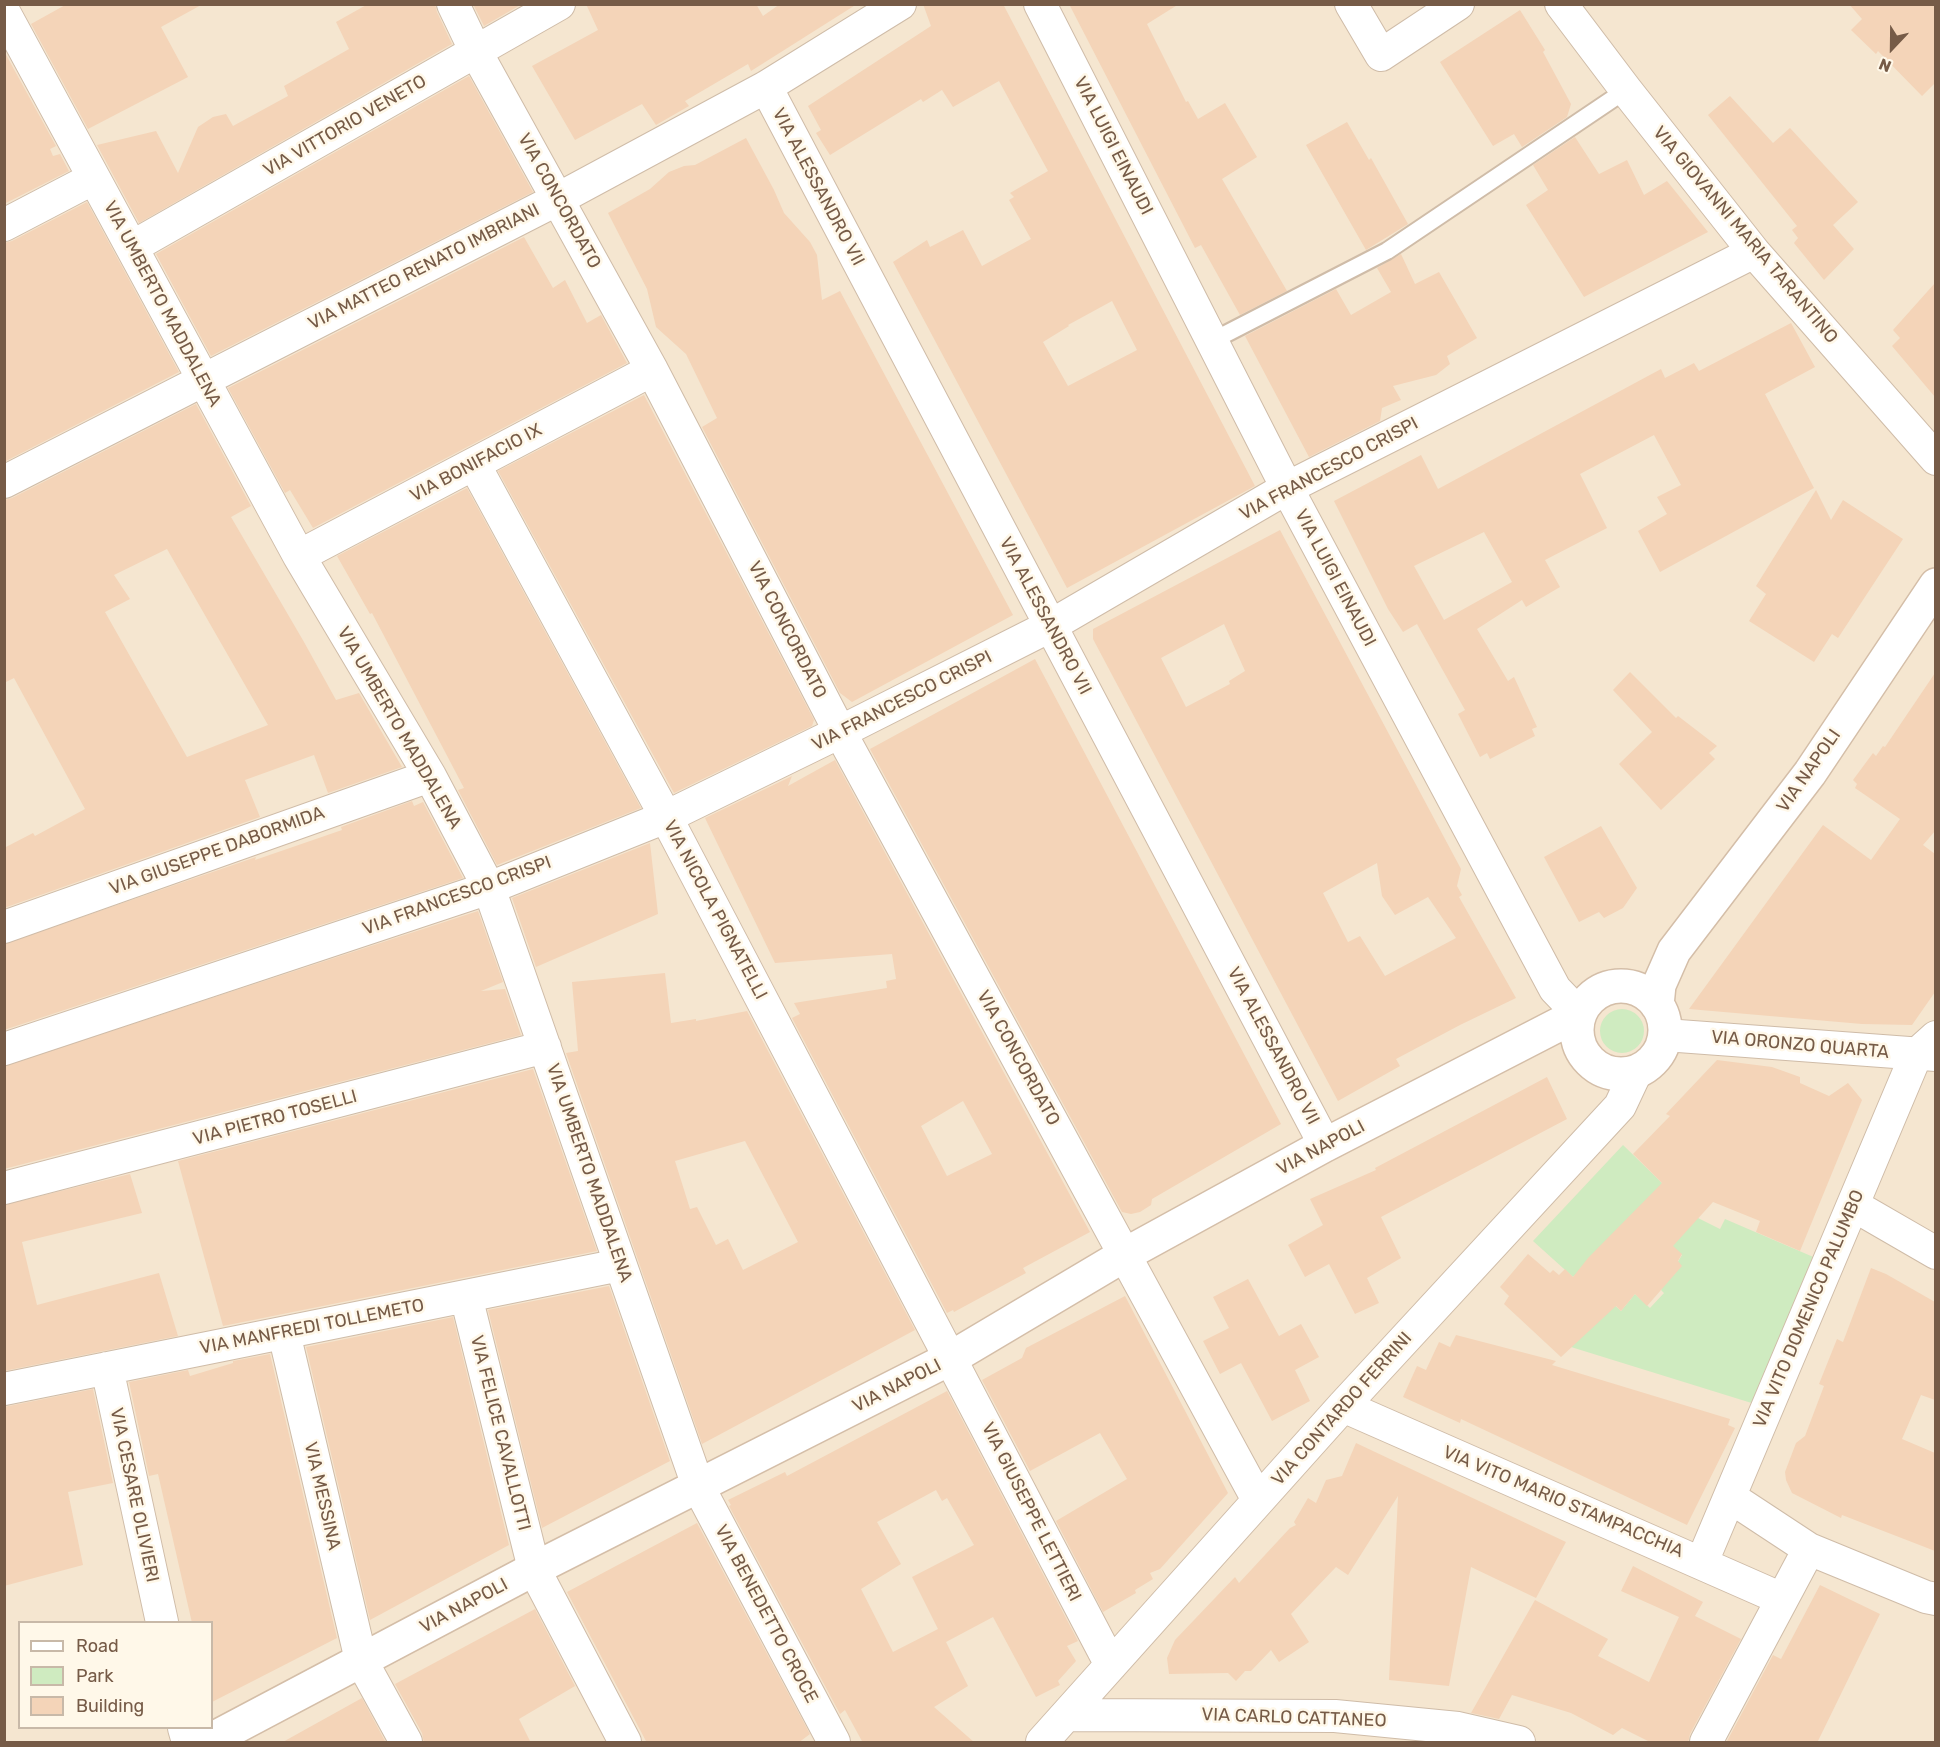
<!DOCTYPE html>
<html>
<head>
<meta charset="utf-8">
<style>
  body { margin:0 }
  #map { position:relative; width:1940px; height:1747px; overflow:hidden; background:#fdf4e2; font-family:Rubik,sans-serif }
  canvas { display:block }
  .frame { position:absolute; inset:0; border:6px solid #765b47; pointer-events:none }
  .legend { position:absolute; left:18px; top:1621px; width:195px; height:108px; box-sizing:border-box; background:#fff8e9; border:2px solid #c8b9a8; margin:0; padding:8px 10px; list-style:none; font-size:18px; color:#765b47 }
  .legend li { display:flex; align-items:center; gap:12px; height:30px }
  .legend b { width:30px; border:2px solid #c8b9a8 }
  .north { position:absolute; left:1862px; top:18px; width:60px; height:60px; -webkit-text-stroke:4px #fff8e9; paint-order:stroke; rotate:202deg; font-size:16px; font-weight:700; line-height:24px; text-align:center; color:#765b47 }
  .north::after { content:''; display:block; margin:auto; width:21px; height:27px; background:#765b47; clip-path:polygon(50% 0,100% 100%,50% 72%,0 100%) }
</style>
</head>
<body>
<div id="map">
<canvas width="1940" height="1747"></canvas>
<div class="frame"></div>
<ul class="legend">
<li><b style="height:8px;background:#fff"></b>Road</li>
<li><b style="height:16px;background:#cfebc0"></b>Park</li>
<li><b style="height:16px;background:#f4d4b8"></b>Building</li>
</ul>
<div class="north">N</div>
</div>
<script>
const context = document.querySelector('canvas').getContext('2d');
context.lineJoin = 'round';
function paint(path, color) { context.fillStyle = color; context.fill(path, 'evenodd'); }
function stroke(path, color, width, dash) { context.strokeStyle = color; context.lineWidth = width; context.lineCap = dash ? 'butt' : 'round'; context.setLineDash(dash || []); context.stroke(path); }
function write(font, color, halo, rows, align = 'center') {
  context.font = font + ' Rubik,sans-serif'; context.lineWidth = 5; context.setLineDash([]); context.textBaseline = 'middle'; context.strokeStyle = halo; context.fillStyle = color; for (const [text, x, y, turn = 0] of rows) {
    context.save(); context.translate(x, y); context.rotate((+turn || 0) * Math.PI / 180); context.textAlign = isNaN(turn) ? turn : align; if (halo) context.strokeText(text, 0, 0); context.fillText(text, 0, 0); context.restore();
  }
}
paint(new Path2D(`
  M 5,5 L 1935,5 L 1935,1742 L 5,1742 ZM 20,1622 L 212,1622 L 212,1728 L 20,1728 Z`), '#f5e6d0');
paint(new Path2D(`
  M1600 1031a22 22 0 1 1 44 0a22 22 0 1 1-44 0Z
  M 1623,1145 L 1698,1218 L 1720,1229 L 1725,1219 L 1818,1259 L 1758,1405 L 1571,1347 L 1610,1301 L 1621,1311 L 1635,1294 L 1650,1308 L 1664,1293 L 1661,1290 L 1682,1255 L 1633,1213 L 1573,1277 L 1533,1241 Z`), '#cfebc0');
paint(new Path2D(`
  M 67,4 L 203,4 L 161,27 L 188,77 L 88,129 L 31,24 Z
  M 368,4 L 435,4 L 437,12 L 452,44 L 139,223 L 97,145 L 156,131 L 178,173 L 198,127 L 213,117 L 226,114 L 233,126 L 288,96 L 284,86 L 349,49 L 336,22 Z
  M 473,4 L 522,4 L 484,26 Z
  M 586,4 L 756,4 L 763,16 L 780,4 L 857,4 L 751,71 L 748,64 L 685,101 L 689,106 L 656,125 L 642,104 L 575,140 L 532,66 L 598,30 Z
  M 923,4 L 1003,4 L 1255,486 L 1067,588 L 893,262 L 927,240 L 930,247 L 963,230 L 982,266 L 1031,239 L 1009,200 L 1014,197 L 1010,193 L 1048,171 L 999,81 L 953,107 L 942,90 L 923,102 L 921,99 L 830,155 L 816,133 L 821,130 L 808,106 L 931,26 ZM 1112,301 L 1137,350 L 1068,386 L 1043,342 L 1069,326 L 1068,325 Z
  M 1069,4 L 1179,4 L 1147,24 L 1186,102 L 1188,101 L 1198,119 L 1225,103 L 1257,157 L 1222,179 L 1287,291 L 1240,315 L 1201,245 L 1195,248 Z
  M 1849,4 L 1935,4 L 1935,83 L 1922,96 L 1878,51 L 1876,54 L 1851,30 L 1862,19 Z
  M 1520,10 L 1545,50 L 1543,52 L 1571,104 L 1567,117 L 1522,147 L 1514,134 L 1493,146 L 1440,62 Z
  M 4,51 L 56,146 L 50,149 L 53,156 L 60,154 L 69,171 L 4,204 Z
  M 469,76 L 533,192 L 211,356 L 156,254 Z
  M 1730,96 L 1773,143 L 1790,128 L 1858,202 L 1833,225 L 1854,249 L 1824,280 L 1794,243 L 1798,238 L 1792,230 L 1797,226 L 1708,115 Z
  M 1347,122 L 1369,160 L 1371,158 L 1408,224 L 1366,250 L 1306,145 Z
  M 1575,137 L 1599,174 L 1627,160 L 1644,195 L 1667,181 L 1708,232 L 1584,297 L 1526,205 L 1548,190 L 1533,165 Z
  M 746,138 L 774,190 L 784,213 L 810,242 L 817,255 L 822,300 L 840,291 L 1013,615 L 852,702 L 840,693 L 702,427 L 717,418 L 686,354 L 656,327 L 647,289 L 608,213 L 650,189 L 669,172 L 684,166 L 695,165 Z
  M 87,202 L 179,372 L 4,462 L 4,243 L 12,241 Z
  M 524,237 L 553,288 L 565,280 L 587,323 L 601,315 L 627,363 L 313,528 L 290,490 L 285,493 L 228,388 Z
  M 1401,254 L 1415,284 L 1439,272 L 1477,338 L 1447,356 L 1450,364 L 1436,375 L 1393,386 L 1401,400 L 1382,408 L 1380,421 L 1309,457 L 1245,336 L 1336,289 L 1351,315 L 1391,292 L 1377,268 Z
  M 1935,283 L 1935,397 L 1892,346 L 1900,338 L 1893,330 Z
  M 1791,323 L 1815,367 L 1765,394 L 1814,488 L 1660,572 L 1638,531 L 1667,514 L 1657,497 L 1681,485 L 1654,435 L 1580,474 L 1607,528 L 1545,560 L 1560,587 L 1526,607 L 1522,600 L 1477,629 L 1508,681 L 1514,677 L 1537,727 L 1532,729 L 1535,736 L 1490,759 L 1487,753 L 1480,757 L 1458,714 L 1465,710 L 1417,624 L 1403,632 L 1388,609 L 1334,501 L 1421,455 L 1438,489 L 1661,369 L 1665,378 L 1694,363 L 1699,371 ZM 1484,532 L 1512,582 L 1444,620 L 1414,566 Z
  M 644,395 L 814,720 L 812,726 L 674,793 L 498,471 Z
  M 196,404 L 251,506 L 231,517 L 304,642 L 336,700 L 359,693 L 402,767 L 328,793 L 314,755 L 245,780 L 260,817 L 4,908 L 4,848 L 33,833 L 35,836 L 85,809 L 14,678 L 4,683 L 4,500 L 12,498 ZM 167,549 L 268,725 L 187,757 L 105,612 L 130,599 L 114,575 Z
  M 467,488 L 641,808 L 497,865 L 458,790 L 464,788 L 372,613 L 370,614 L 337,556 Z
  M 1816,490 L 1831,520 L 1843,500 L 1903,539 L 1838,638 L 1832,634 L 1814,662 L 1749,621 L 1766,594 L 1756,586 Z
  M 1280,530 L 1461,869 L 1457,886 L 1462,895 L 1459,897 L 1516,998 L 1460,1025 L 1396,1059 L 1400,1066 L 1338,1101 L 1093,639 L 1093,629 ZM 1224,624 L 1245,671 L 1229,681 L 1230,684 L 1186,707 L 1161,658 ZM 1377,863 L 1382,896 L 1395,915 L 1428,897 L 1456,938 L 1385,976 L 1360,936 L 1348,942 L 1323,893 Z
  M 1035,659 L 1281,1124 L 1152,1199 L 1151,1205 L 1140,1212 L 1131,1214 L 1122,1212 L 870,749 Z
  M 1630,672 L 1676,718 L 1678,716 L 1717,746 L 1709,753 L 1715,759 L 1661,810 L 1619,764 L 1652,732 L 1613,690 Z
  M 1935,673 L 1935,831 L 1923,845 L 1935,854 L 1935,992 L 1912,1025 L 1862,1024 L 1689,1009 L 1823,825 L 1871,860 L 1900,819 L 1855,788 L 1857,784 L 1853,780 L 1873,753 L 1876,756 L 1883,746 L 1885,747 Z
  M 835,760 L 1090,1232 L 1023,1268 L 1026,1273 L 954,1312 L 953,1310 L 947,1313 L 792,1018 L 800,1014 L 794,1003 L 887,988 L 886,981 L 896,979 L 892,954 L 775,963 L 705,818 L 792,776 L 788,786 ZM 963,1101 L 992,1154 L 947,1176 L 921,1126 Z
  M 412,801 L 414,806 L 423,802 L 463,878 L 4,1030 L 4,944 L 256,857 L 255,860 L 342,830 L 341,827 Z
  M 1601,826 L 1637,888 L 1623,908 L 1604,918 L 1599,912 L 1579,922 L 1544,857 Z
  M 650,843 L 658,914 L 536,967 L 512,898 Z
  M 478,911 L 503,982 L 481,991 L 505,989 L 521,1035 L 4,1169 L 4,1066 Z
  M 665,973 L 671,1023 L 696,1019 L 696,1021 L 747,1011 L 915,1330 L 702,1444 L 566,1053 L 578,1051 L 572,982 ZM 745,1141 L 798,1242 L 743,1270 L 728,1239 L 716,1245 L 697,1207 L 690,1209 L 675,1161 Z
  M 1717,1060 L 1772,1067 L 1800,1077 L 1800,1083 L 1829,1096 L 1848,1083 L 1862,1100 L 1800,1251 L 1756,1232 L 1760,1221 L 1713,1202 L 1673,1246 L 1682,1254 L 1678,1261 L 1682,1266 L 1647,1306 L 1635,1294 L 1621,1311 L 1616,1306 L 1561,1357 L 1504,1304 L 1509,1296 L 1500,1287 L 1528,1254 L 1550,1273 L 1553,1270 L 1559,1275 L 1565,1269 L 1573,1277 L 1588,1258 L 1662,1183 L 1633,1154 L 1670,1116 L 1666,1114 Z
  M 533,1069 L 597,1251 L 223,1326 L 178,1161 Z
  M 1547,1077 L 1567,1119 L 1381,1217 L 1401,1258 L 1367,1278 L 1379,1303 L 1355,1314 L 1329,1264 L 1305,1277 L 1288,1245 L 1323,1225 L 1310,1199 L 1376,1170 L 1375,1168 Z
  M 130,1174 L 142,1213 L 22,1242 L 37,1305 L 159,1273 L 178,1336 L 4,1371 L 4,1205 Z
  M 1871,1268 L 1886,1274 L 1935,1302 L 1935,1400 L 1921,1395 L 1902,1439 L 1935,1453 L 1935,1551 L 1842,1515 L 1841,1518 L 1792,1493 L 1786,1480 L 1785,1472 L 1796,1443 L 1805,1436 L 1824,1386 L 1819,1384 L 1837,1339 L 1843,1342 Z
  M 1248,1279 L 1279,1336 L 1301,1324 L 1319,1357 L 1295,1370 L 1310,1401 L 1272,1421 L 1241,1363 L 1220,1374 L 1203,1341 L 1229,1328 L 1213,1297 Z
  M 609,1286 L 670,1461 L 542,1528 L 488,1310 Z
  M 1125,1296 L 1228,1493 L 1160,1569 L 1150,1573 L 1153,1579 L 1135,1590 L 1136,1593 L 1103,1612 L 1056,1521 L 1127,1479 L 1100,1433 L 1030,1471 L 982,1380 L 1022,1358 L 1026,1348 Z
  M 453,1317 L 509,1545 L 370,1620 L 306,1347 Z
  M 1456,1335 L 1556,1361 L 1552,1365 L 1730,1419 L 1728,1425 L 1735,1428 L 1687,1525 L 1461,1419 L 1460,1423 L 1403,1397 L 1417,1366 L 1426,1370 L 1439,1342 L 1450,1347 Z
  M 270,1354 L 337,1638 L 212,1702 L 212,1623 L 192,1623 L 158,1474 L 149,1476 L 129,1382 L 188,1370 L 190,1376 L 233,1363 L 233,1361 Z
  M 93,1389 L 113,1483 L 68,1492 L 83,1565 L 4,1586 L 4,1407 Z
  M 947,1391 L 1078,1641 L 1067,1646 L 1076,1661 L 1058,1681 L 1060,1685 L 1036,1697 L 993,1617 L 946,1642 L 968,1686 L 934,1707 L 975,1743 L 863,1743 L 845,1710 L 840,1714 L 729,1506 L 731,1505 L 728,1500 L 785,1472 L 787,1476 ZM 936,1490 L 942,1501 L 947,1498 L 974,1545 L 912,1577 L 938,1629 L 893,1652 L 861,1589 L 901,1564 L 877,1522 Z
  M 1356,1443 L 1566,1542 L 1536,1598 L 1471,1567 L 1449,1686 L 1389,1680 L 1398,1496 L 1348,1575 L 1336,1567 L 1291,1614 L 1309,1642 L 1279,1662 L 1271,1650 L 1251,1671 L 1245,1671 L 1236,1681 L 1228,1673 L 1169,1674 L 1167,1658 L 1175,1640 L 1235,1577 L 1239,1583 L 1290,1528 L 1296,1525 L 1294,1522 L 1308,1498 L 1316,1503 L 1326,1480 L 1342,1476 Z
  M 697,1523 L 810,1734 L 798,1743 L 647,1743 L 567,1592 Z
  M 1633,1566 L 1703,1602 L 1695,1616 L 1741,1639 L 1690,1734 L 1688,1743 L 1652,1743 L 1622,1728 L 1613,1735 L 1571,1713 L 1512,1695 L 1499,1719 L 1471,1713 L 1535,1600 L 1608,1639 L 1598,1656 L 1649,1682 L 1679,1617 L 1621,1591 Z
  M 1820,1585 L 1880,1614 L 1817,1743 L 1726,1743 L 1773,1655 L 1781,1659 Z
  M 535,1609 L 575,1686 L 519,1719 L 531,1743 L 424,1743 L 422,1733 L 395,1684 Z
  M 362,1698 L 386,1743 L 281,1743 Z`), '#f4d4b8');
const service = new Path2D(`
  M 1212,341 L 1387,251 L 1626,90`);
const minor = new Path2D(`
  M 453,4 L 476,52 L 652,370 L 840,732 L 1258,1500
  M 1040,4 L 1287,488 L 1555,989 L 1579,1014
  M 1351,4 L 1381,55 L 1458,4
  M 1561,4 L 1626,90 L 1754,252 L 1936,459
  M 4,12 L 299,556 L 430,776 L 489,888 L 698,1486 L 834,1742
  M 766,87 L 1325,1145
  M 4,225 L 94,178
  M 132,247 L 559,4
  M 474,464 L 666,817 L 1111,1665
  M 4,482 L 558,199 L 766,87 L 900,4
  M 299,556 L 652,370
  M 4,927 L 430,776
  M 1665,1035 L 1936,1055
  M 4,1049 L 489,888 L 666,817 L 840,732 L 1050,626 L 1287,488 L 1754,252
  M 4,1188 L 545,1047
  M 1853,1205 L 1936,1253
  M 466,1296 L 534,1569 L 625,1742
  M 284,1333 L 361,1660 L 406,1742
  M 107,1368 L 162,1622
  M 4,1389 L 620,1265
  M 1343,1406 L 1782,1599
  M 1730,1497 L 1809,1549 L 1926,1597 L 1936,1599
  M 1702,1562 L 1916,1055 L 1936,1037
  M 1067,1715 L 1335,1716 L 1458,1728 L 1519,1742
  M 184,1728 L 188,1742
  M 1042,1742 L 1343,1406 L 1620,1106 L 1636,1072
  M 1706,1742 L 1809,1549`);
const secondary = new Path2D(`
  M1577 1030a44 44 0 1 1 88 0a44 44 0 1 1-88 0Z
  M 1657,1005 L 1659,985 L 1674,951 L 1810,773 L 1936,585
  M 207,1742 L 534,1569 L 951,1358 L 1126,1254 L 1325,1145 L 1579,1014`);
stroke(service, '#cfbca8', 20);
stroke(minor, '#cfbca8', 34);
stroke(secondary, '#d4bea8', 36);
stroke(service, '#fff', 16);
stroke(minor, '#fff', 32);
stroke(secondary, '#fff', 33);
write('18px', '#765b47', '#fff8e9', [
  ["VIA VITTORIO VENETO",345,126,-30],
  ["VIA LUIGI EINAUDI",1113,146,63],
  ["VIA ALESSANDRO VII",818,187,62],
  ["VIA CONCORDATO",559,201,61],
  ["VIA GIOVANNI MARIA TARANTINO",1745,235,50],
  ["VIA MATTEO RENATO IMBRIANI",424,267,-27],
  ["VIA UMBERTO MADDALENA",162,304,62],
  ["VIA BONIFACIO IX",476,463,-28],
  ["VIA FRANCESCO CRISPI",1329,469,-28],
  ["VIA LUIGI EINAUDI",1335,578,62],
  ["VIA ALESSANDRO VII",1045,616,62],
  ["VIA CONCORDATO",787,630,63],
  ["VIA FRANCESCO CRISPI",902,701,-27],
  ["VIA UMBERTO MADDALENA",399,728,60],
  ["VIA NAPOLI",1809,771,-55],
  ["VIA GIUSEPPE DABORMIDA",217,851,-20],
  ["VIA FRANCESCO CRISPI",457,896,-20],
  ["VIA NICOLA PIGNATELLI",715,910,62],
  ["VIA ORONZO QUARTA",1800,1045,5],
  ["VIA ALESSANDRO VII",1273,1046,62],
  ["VIA CONCORDATO",1018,1058,61],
  ["VIA PIETRO TOSELLI",275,1118,-15],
  ["VIA NAPOLI",1321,1148,-28],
  ["VIA UMBERTO MADDALENA",589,1173,71],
  ["VIA VITO DOMENICO PALUMBO",1809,1309,-67],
  ["VIA MANFREDI TOLLEMETO",312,1327,-11],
  ["VIA NAPOLI",897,1386,-27],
  ["VIA CONTARDO FERRINI",1342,1409,-48],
  ["VIA FELICE CAVALLOTTI",500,1433,76],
  ["VIA CESARE OLIVIERI",134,1495,78],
  ["VIA MESSINA",322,1496,77],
  ["VIA VITO MARIO STAMPACCHIA",1563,1502,23],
  ["VIA GIUSEPPE LETTIERI",1031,1512,63],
  ["VIA NAPOLI",464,1606,-28],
  ["VIA BENEDETTO CROCE",766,1614,62],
  ["VIA CARLO CATTANEO",1294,1718,2]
]);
</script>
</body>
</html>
